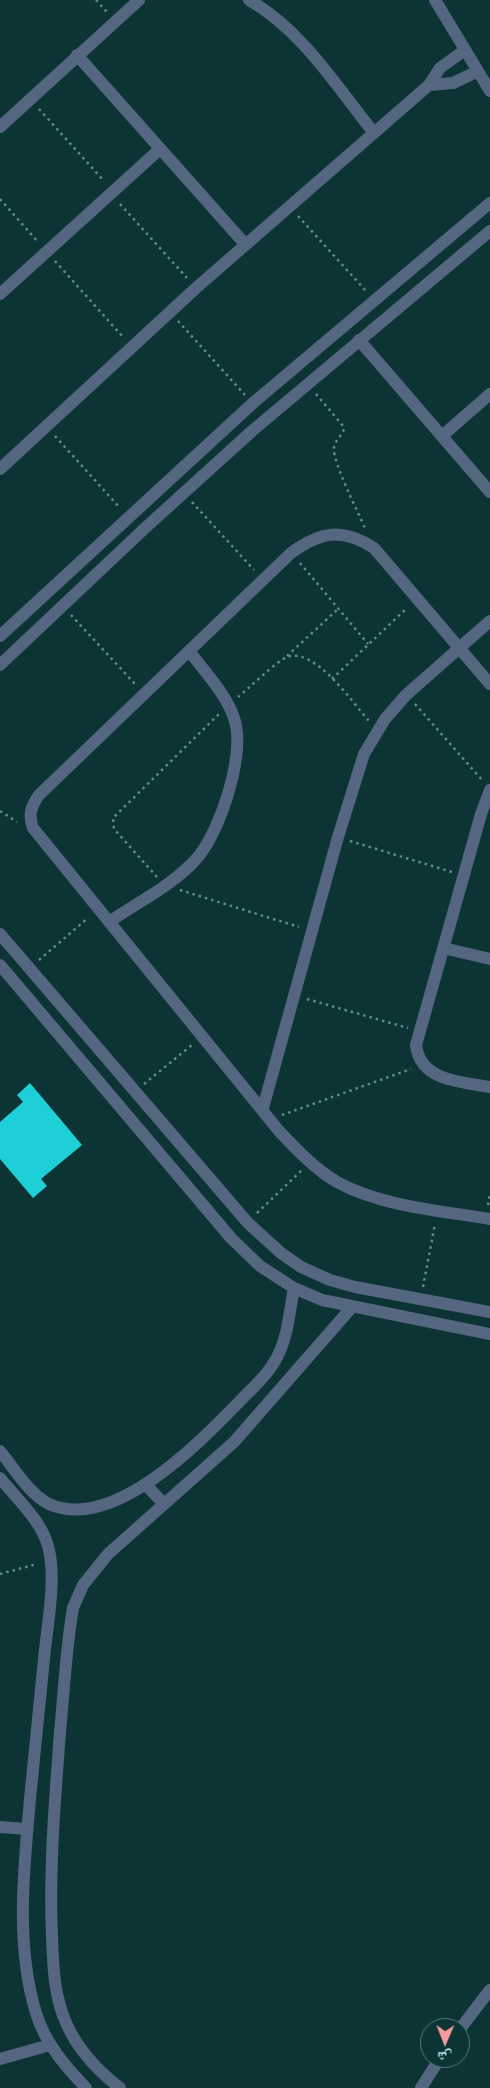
<!DOCTYPE html>
<html>
<head>
<meta charset="utf-8">
<style>
  body { margin:0 }
  #map { position:relative; width:490px; height:2088px; overflow:hidden; background:#0d3435; font-family:Arial,"Noto Naskh Arabic",sans-serif }
  canvas { display:block }
  .north { position:absolute; left:420px; top:2018px; width:50px; height:50px; box-sizing:border-box; background:#0d3435; border:1px solid #4e7a7c; border-radius:50%; rotate:181deg; font-size:14px; font-weight:700; line-height:20px; text-align:center; color:#b0e3e6 }
  .north::after { content:''; display:block; margin:auto; width:18px; height:22px; background:#f59b9b; clip-path:polygon(50% 0,100% 100%,50% 72%,0 100%) }
</style>
</head>
<body>
<div id="map">
<canvas width="490" height="2088"></canvas>
<div class="north">ش</div>
</div>
<script>
const context = document.querySelector('canvas').getContext('2d');
context.lineJoin = 'round';
function paint(path, color) { context.fillStyle = color; context.fill(path, 'evenodd'); }
function stroke(path, color, width, dash) { context.strokeStyle = color; context.lineWidth = width; context.lineCap = dash ? 'butt' : 'round'; context.setLineDash(dash || []); context.stroke(path); }
paint(new Path2D(`
  M 30,1083 L 82,1145 L 41,1179 L 47,1186 L 33,1198 L 0,1159 L 0,1122 L 23,1102 L 17,1095 Z`), '#1ecfd7');
stroke(new Path2D(`
  M 96,0 L 107,12
  M 39,109 L 104,181
  M 0,199 L 38,242
  M 120,204 L 187,278
  M 298,216 L 366,291
  M 55,261 L 123,337
  M 178,321 L 245,395
  M 316,394 L 344,427 C 344,435 335,439 334,448 C 333,463 358,512 365,528
  M 55,436 L 120,508
  M 192,502 L 254,570
  M 300,563 L 368,644
  M 71,615 L 135,684
  M 287,656 L 338,609
  M 332,679 L 407,608
  M 238,697 C 248,689 277,661 287,657 C 315,647 352,702 369,721
  M 415,704 L 482,780
  M 0,811 L 17,822
  M 350,841 L 452,872
  M 157,877 L 114,829 L 113,818 L 219,714
  M 180,890 L 299,927
  M 39,960 L 88,918
  M 307,999 L 408,1028
  M 144,1084 L 192,1045
  M 282,1115 L 411,1069
  M 488,1205 L 490,1193
  M 257,1213 L 302,1170
  M 423,1287 L 435,1224
  M 0,1574 L 37,1564`), '#5e8b8d', 2.5, [2.5, 4]);
stroke(new Path2D(`
  M 249,0 C 302,30 337,87 374,133
  M 435,0 L 490,91
  M 77,55 L 245,244
  M 429,85 L 453,83 L 478,71
  M 0,127 L 139,0
  M 0,294 L 160,149
  M 359,340 L 490,492
  M 442,436 L 490,394
  M 0,469 L 196,288 L 429,85 L 440,68 L 465,50
  M 0,636 L 253,403 L 490,203
  M 0,665 L 144,529 L 252,431 L 490,231
  M 490,684 L 374,548 C 342,528 321,531 291,553 L 39,795 C 31,807 28,814 33,828 L 279,1131 C 297,1150 315,1169 337,1182 C 380,1206 442,1211 490,1219
  M 490,790 L 481,814 L 416,1045 C 420,1081 461,1082 490,1087
  M 109,922 C 138,902 175,884 198,857 C 221,829 246,753 234,718 C 226,694 205,672 190,652
  M 0,934 L 248,1223 L 281,1253 L 301,1267 L 330,1280 L 355,1287 L 490,1312
  M 443,948 L 490,959
  M 0,965 L 231,1238 L 260,1266 L 294,1288 L 322,1300 L 490,1334
  M 263,1108 L 338,837 L 364,754 L 385,719 L 406,695 L 490,621
  M 0,1451 C 14,1468 29,1494 49,1504 C 113,1533 200,1442 240,1401 C 251,1389 265,1378 273,1364 C 288,1342 289,1313 294,1288
  M 0,1478 C 16,1498 41,1520 48,1546 C 57,1578 47,1626 44,1659 C 39,1705 35,1752 30,1799 C 24,1868 15,1945 36,2013 C 45,2043 65,2066 86,2088
  M 146,1485 L 164,1504
  M 0,1827 L 27,1829
  M 460,2029 L 490,1990
  M 0,2059 L 50,2045
  M 120,2088 C 98,2071 79,2051 67,2025 C 54,1997 53,1966 52,1936 C 49,1868 55,1800 60,1732 C 64,1691 66,1648 73,1608 L 83,1585 L 108,1554 L 234,1442 L 352,1307
  M 421,2088 L 440,2058`), '#556681', 12);
</script>
</body>
</html>
